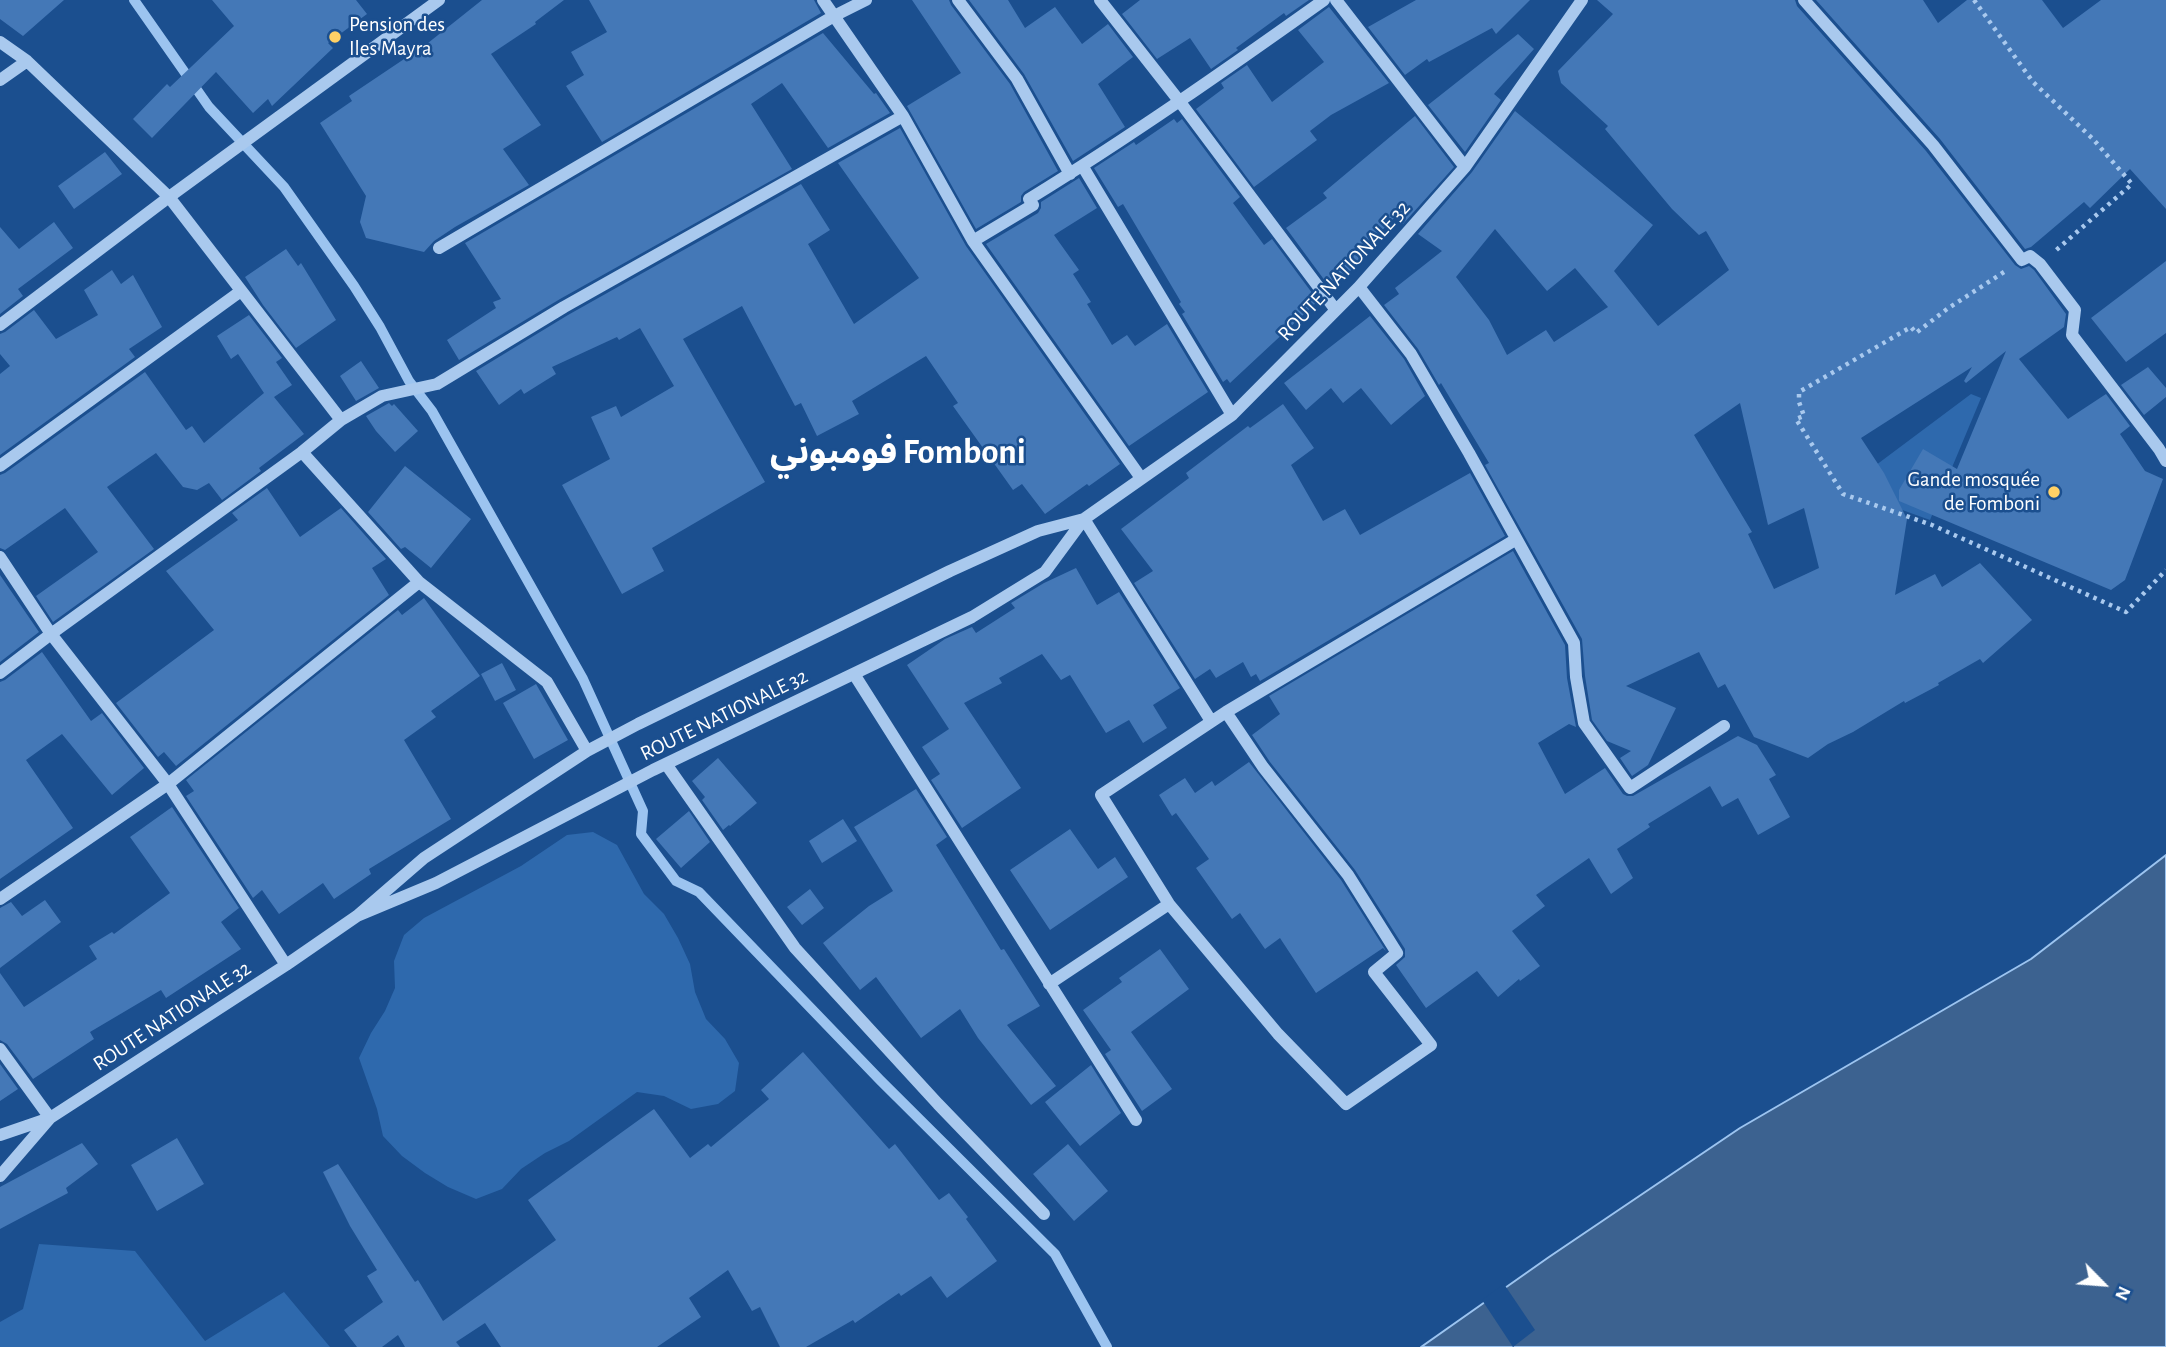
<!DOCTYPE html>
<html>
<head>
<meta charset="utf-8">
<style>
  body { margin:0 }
  #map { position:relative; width:2166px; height:1347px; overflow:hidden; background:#1b4f8f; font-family:"Alegreya Sans",sans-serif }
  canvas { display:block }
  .north { position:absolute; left:2068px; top:1249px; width:70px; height:70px; -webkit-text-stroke:5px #1b4f8f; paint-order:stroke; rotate:115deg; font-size:19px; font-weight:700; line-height:28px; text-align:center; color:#fff }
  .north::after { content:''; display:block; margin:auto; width:24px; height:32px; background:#fff; clip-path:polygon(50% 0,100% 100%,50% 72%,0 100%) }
</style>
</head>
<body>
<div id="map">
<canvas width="2166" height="1347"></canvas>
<div class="north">N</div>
</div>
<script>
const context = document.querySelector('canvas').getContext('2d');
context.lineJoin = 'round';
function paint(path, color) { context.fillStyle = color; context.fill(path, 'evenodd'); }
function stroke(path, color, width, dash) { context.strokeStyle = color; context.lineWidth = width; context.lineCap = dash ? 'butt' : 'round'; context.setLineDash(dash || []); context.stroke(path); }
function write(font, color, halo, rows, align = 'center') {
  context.font = font + ' "Alegreya Sans","Noto Sans Arabic",sans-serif'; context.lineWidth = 5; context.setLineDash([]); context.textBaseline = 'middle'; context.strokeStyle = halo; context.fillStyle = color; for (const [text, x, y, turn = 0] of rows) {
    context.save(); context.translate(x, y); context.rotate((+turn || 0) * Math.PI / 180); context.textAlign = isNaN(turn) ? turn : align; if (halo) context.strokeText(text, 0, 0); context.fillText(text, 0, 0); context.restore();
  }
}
paint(new Path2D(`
  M 1971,394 L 1981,398 L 1930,520 L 1844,489 Z
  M 593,832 L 617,845 L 644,894 L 664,914 L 678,938 L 690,964 L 695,992 L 706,1019 L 725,1039 L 739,1063 L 735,1091 L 718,1104 L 691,1109 L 664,1096 L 637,1092 L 569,1141 L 545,1153 L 521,1169 L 502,1189 L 476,1199 L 448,1187 L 425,1173 L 402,1156 L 383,1136 L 377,1109 L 359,1058 L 371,1033 L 385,1011 L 395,988 L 394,961 L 404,935 L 424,918 L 521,866 L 567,835 Z
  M 39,1244 L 135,1251 L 205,1341 L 284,1292 L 330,1347 L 0,1347 L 0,1322 L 23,1309 Z`), '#2e69ad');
const water = new Path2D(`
  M 2166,855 L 2166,1347 L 1421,1347 L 1549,1257 L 1740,1128 L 2031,959 Z`);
paint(water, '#3c6290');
stroke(water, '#9cc4f0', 2);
paint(new Path2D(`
  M 1504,1284 L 1535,1330 L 1513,1347 L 1482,1300 Z`), '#1b4f8f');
stroke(new Path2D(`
  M 134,0 L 209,107 L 284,187 L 354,286 L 380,327 L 409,381 L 432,411 L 583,679 L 643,811 L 641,834 L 676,881 L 699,892 L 880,1080 L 1055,1254 L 1107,1347`), '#9cc4f0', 10);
paint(new Path2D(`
  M 0,0 L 64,0 L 23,36 L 0,19 Z
  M 212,0 L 356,0 L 367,14 L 328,43 L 333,48 L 272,106 L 268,99 L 253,113 L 216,72 L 152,138 L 133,119 L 167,84 L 170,87 L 234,26 Z
  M 482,0 L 564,0 L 535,22 L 536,24 L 491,54 L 541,125 L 503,149 L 529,185 L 455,227 L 434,241 L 424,252 L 366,238 L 360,222 L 366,196 L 320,123 L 352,101 L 349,96 L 428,43 Z
  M 589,0 L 814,0 L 821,13 L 602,142 L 566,86 L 584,75 L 571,52 L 607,32 Z
  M 912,0 L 949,0 L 951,5 L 1010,84 L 1058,171 L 1024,192 L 1021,196 L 1021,202 L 976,229 L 907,106 L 961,73 Z
  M 969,0 L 1008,0 L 1025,28 L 1055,7 L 1082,44 L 1108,24 L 1133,57 L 1098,84 L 1125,127 L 1073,161 L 1024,74 Z
  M 1140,0 L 1309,0 L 1286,16 L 1284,13 L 1236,48 L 1238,50 L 1211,69 L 1190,38 L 1157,59 L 1122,14 Z
  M 1416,0 L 1530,0 L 1496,34 L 1492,28 L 1429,62 L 1427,59 L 1405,75 L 1368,27 Z
  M 1597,0 L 1795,0 L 1797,6 L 1926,151 L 2015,265 L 2021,269 L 2029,266 L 2034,270 L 2066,314 L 2064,327 L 2019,359 L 2068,419 L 2106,394 L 2130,426 L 2120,434 L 2145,471 L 2163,479 L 2125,580 L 2111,590 L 1899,501 L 1899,490 L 1923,449 L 1957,469 L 2006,351 L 1966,383 L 1964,381 L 1972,367 L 1861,438 L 1884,473 L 1907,519 L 1895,595 L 1935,574 L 1942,587 L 1980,563 L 2032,620 L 1983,663 L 1980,659 L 1938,683 L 1939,685 L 1905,703 L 1904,701 L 1853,732 L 1828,744 L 1808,758 L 1754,737 L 1725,684 L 1718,688 L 1699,652 L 1626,686 L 1676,708 L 1648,765 L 1632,776 L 1620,758 L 1631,751 L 1607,741 L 1592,720 L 1585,676 L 1582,639 L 1485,465 L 1489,463 L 1441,383 L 1439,385 L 1418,349 L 1384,305 L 1399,294 L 1395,288 L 1442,251 L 1418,234 L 1472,172 L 1515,111 L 1653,225 L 1614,271 L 1658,326 L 1729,270 L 1706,231 L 1699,235 L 1672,209 L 1605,129 L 1608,126 L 1561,83 L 1558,71 L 1613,14 ZM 1495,229 L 1547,291 L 1575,268 L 1608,307 L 1554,342 L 1546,330 L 1507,355 L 1489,320 L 1456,277 ZM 1740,403 L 1768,525 L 1804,508 L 1819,568 L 1774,589 L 1748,534 L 1752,532 L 1694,435 Z
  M 1816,0 L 1923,0 L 1938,23 L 1967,0 L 2042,0 L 2063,28 L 2101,0 L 2166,0 L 2166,209 L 2130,169 L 2090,208 L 2084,202 L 2031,247 L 2025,249 L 1940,139 Z
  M 1329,7 L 1389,83 L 1331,115 L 1310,131 L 1317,140 L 1254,187 L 1196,109 L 1224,88 L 1221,83 L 1247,65 L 1272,102 L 1324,62 L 1298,30 Z
  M 823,33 L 874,94 L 876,93 L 890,113 L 828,148 L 782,83 L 751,104 L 792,169 L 560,299 L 459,360 L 447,340 L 496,308 L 493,302 L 501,299 L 465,243 Z
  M 1518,34 L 1534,49 L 1494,94 L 1501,100 L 1465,152 L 1428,105 Z
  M 1415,116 L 1454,167 L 1403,224 L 1395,217 L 1359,254 L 1364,258 L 1331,289 L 1286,228 L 1327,198 L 1323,193 Z
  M 1174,119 L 1177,123 L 1182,119 L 1240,197 L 1233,203 L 1264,245 L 1272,239 L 1318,301 L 1230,383 L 1227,379 L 1223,382 L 1182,314 L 1185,312 L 1179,304 L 1181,302 L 1123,204 L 1118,207 L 1094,168 L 1134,142 L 1136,145 Z
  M 900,128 L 966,246 L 1120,464 L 1089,486 L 1087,484 L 1045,514 L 1022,484 L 1013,490 L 953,406 L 958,403 L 926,356 L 852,401 L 859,414 L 817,436 L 801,403 L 795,406 L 742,306 L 683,339 L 765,482 L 652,548 L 664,571 L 622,594 L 562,485 L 610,459 L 591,417 L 616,406 L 621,417 L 674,386 L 640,328 L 619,340 L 617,337 L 552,367 L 556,374 L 524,394 L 521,389 L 499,405 L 476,371 L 568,315 L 801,184 L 830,230 L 808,244 L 854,324 L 919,278 L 838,163 Z
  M 105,152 L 122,174 L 74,209 L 58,186 Z
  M 1079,178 L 1097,208 L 1054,235 L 1079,270 L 1073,274 L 1091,302 L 1087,304 L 1112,345 L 1127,335 L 1135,346 L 1167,324 L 1208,392 L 1129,446 L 986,244 L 1038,213 L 1041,208 L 1041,202 Z
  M 54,222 L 73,248 L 18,289 L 23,296 L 0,314 L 0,227 L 19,249 Z
  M 286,249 L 298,266 L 301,263 L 336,320 L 296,348 L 263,305 L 245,277 Z
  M 2166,261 L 2166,333 L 2126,362 L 2091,318 Z
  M 112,270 L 121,284 L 133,275 L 162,327 L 129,349 L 135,357 L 0,455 L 0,374 L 10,366 L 0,354 L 0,334 L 5,332 L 34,310 L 56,339 L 98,315 L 84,290 Z
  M 249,315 L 282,358 L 276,362 L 292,385 L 274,397 L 304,434 L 259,468 L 261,471 L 222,500 L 209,483 L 197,490 L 183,487 L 156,453 L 107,487 L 154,549 L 53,622 L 36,596 L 98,552 L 65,508 L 5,550 L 0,548 L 0,475 L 5,473 L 145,372 L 186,430 L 192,426 L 204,443 L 264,393 L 238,354 L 231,359 L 217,336 Z
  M 1370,316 L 1404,359 L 1425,396 L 1391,425 L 1361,388 L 1343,403 L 1331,388 L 1306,410 L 1284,383 Z
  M 361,361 L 379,388 L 356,401 L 340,376 Z
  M 2148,367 L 2166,388 L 2166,397 L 2144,415 L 2121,385 Z
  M 389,403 L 392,406 L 394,404 L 418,431 L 395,452 L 376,431 L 366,416 Z
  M 1283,404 L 1314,448 L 1291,465 L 1323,521 L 1345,509 L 1360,535 L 1470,473 L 1505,536 L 1260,681 L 1256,674 L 1251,677 L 1243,662 L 1216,678 L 1210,669 L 1195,679 L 1134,583 L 1153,571 L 1121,529 L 1189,478 L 1186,473 L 1248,426 L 1250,428 Z
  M 405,466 L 471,519 L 431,568 L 405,547 L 401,549 L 368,512 Z
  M 267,488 L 300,537 L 341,508 L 386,559 L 372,568 L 389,595 L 176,766 L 164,752 L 158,757 L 116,703 L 214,630 L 166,571 L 238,520 L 232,513 Z
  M 1513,551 L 1565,645 L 1567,678 L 1576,727 L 1569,724 L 1538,743 L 1565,794 L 1605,768 L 1623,794 L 1627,796 L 1633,796 L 1738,736 L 1757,745 L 1776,775 L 1769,779 L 1790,817 L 1758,835 L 1738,798 L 1722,807 L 1710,786 L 1648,824 L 1650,827 L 1617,849 L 1633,878 L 1611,894 L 1589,858 L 1536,895 L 1545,906 L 1512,931 L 1540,966 L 1520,981 L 1519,979 L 1498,997 L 1477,971 L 1426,1008 L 1396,965 L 1405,957 L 1405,949 L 1355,870 L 1270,762 L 1252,735 L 1280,714 L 1269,696 Z
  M 1076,568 L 1097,605 L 1119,592 L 1180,688 L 1153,705 L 1167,728 L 1143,743 L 1129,720 L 1106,733 L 1070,675 L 1061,680 L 1042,654 L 999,678 L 1002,683 L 964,703 L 1021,788 L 962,828 L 931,780 L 940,774 L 922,747 L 949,729 L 907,665 L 945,639 L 972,627 L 976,633 L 1015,608 L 1011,603 L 1044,583 Z
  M 0,575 L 39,632 L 0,662 Z
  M 424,598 L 480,676 L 431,711 L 436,717 L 404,740 L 451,819 L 369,869 L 371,874 L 334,899 L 323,883 L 279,914 L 262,890 L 253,898 L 186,796 L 194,791 L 186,780 L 398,610 L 402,615 Z
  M 42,652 L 91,721 L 102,713 L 144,768 L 112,795 L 62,734 L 26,760 L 73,828 L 0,879 L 0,682 L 5,680 Z
  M 502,663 L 516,690 L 495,701 L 481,674 Z
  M 536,684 L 568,740 L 534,759 L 503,703 Z
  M 718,758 L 757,803 L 730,826 L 729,825 L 723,830 L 702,800 L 705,797 L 692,781 Z
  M 1249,762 L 1341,880 L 1386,951 L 1383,948 L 1316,993 L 1280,938 L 1265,949 L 1240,913 L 1232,919 L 1196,868 L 1209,859 L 1176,813 L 1172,816 L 1159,795 L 1185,778 L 1195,793 L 1212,781 L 1215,786 Z
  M 916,789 L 947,837 L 936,845 L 1001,950 L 1004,949 L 1040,1006 L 1007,1025 L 1056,1086 L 1031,1105 L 978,1038 L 960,1009 L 921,1038 L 876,977 L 860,990 L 823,943 L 869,906 L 893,891 L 854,827 Z
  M 172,807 L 239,908 L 221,922 L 241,949 L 166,998 L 161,990 L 90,1032 L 94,1039 L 33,1079 L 7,1044 L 0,1040 L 0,973 L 24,1007 L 97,959 L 89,946 L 112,932 L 114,934 L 170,893 L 130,837 Z
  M 689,811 L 710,842 L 681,868 L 656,839 Z
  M 843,819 L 857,841 L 822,863 L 809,841 Z
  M 1070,829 L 1098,869 L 1115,857 L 1128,877 L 1050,930 L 1010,870 Z
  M 810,889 L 824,908 L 802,925 L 787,907 Z
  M 45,900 L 61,922 L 0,968 L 0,908 L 11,902 L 22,916 Z
  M 1160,949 L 1189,989 L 1131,1032 L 1172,1089 L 1142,1111 L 1105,1054 L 1111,1050 L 1083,1010 L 1122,982 L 1119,978 Z
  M 803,1052 L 889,1149 L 895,1144 L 939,1200 L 949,1193 L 968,1217 L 966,1219 L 997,1261 L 947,1298 L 931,1276 L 901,1296 L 899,1293 L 855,1323 L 853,1320 L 806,1347 L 780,1347 L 760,1307 L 752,1311 L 728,1270 L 689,1298 L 701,1317 L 657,1347 L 501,1347 L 485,1323 L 456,1342 L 460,1347 L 405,1347 L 398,1335 L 382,1347 L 357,1347 L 344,1330 L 383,1302 L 367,1276 L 377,1270 L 350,1226 L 323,1172 L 338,1164 L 415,1282 L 418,1280 L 443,1321 L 556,1240 L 528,1200 L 654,1109 L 690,1158 L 708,1144 L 711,1147 L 769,1099 L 761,1090 Z
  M 0,1064 L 18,1089 L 0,1101 Z
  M 1091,1065 L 1121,1113 L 1080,1146 L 1045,1102 Z
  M 177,1138 L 204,1184 L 157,1211 L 131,1165 Z
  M 82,1143 L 98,1164 L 66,1188 L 68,1193 L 0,1229 L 0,1187 Z
  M 1068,1144 L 1108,1191 L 1074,1221 L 1033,1174 Z`), '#4478b7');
stroke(new Path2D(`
  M 1974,0 L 2033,82 L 2093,139 L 2132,184 L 2054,252
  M 2004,272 L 1947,309 L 1916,333 L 1911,327 L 1799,392 L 1799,402 L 1804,416 L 1796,419 L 1843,494 L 1932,525 L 2126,612 L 2166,570`), '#a9c9ee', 4.5, [3.5, 5]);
stroke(new Path2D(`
  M 823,0 L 903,116 L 973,241 L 1141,478
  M 958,0 L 1017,79 L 1070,174
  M 1100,0 L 1180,102 L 1335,309
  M 1336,0 L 1465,167
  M 1804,0 L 1933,145 L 2022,260 L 2030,256 L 2040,264 L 2075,310 L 2072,335 L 2159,449 L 2166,461
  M 0,42 L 27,61 L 169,197 L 341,420 L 302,452 L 419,582 L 547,682 L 587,751
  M 0,80 L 27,61
  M 1083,167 L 1232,415
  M 973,241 L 1033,205 L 1029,199 C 1130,137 1227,69 1324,0
  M 439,248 L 834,16 L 866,0
  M 1359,287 L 1411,354 L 1469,453 L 1574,643 L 1576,677 L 1584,723 L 1630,788 L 1724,726
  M 0,325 L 169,197 L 439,0
  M 341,420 L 382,396 L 437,384 L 564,307 L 903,116
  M 0,466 L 241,291
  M 1084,519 L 1211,721
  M 0,557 L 51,634 L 168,784 L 286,965
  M 0,673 L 51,634 L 302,452
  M 854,674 L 1136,1120
  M 1226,712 L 1263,767 L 1348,875 L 1397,953 L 1374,972 L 1431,1045 L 1346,1104 L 1278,1034 L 1169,904 L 1101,795 L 1226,712 L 1515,540
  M 666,764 L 795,948 L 938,1104 L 1044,1214
  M 0,899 L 168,784 L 419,582
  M 357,916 L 436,883 L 653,770 L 972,617 L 1045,572 L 1084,519 L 1232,415 L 1359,287 L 1465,167 L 1582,0
  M 1049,984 L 1169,904
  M 0,1049 L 50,1118 L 0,1176
  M 0,1135 L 50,1118 L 286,965 L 357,916 L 424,858 L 587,751 L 638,724 L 950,571 L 1038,531 L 1084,519`), '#a9c9ee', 12);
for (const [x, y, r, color] of [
  [335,37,7,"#ffd166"],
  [2054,492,7,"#ffd166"]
]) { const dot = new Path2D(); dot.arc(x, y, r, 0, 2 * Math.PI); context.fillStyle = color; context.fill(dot); stroke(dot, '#1b4f8f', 2.5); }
write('21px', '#fff', '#1b4f8f', [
  ["Pension des",349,25],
  ["Iles Mayra",349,49],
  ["Gande mosquée",2040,480,"right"],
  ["de Fomboni",2040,504,"right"]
], 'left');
write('21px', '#fff', '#1b4f8f', [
  ["ROUTE NATIONALE 32",1344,271,-47],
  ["ROUTE NATIONALE 32",724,715,-26],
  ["ROUTE NATIONALE 32",172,1016,-33]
]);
write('bold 35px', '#fff', '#1b4f8f', [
  ["فومبوني Fomboni",898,452]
]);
</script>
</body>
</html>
